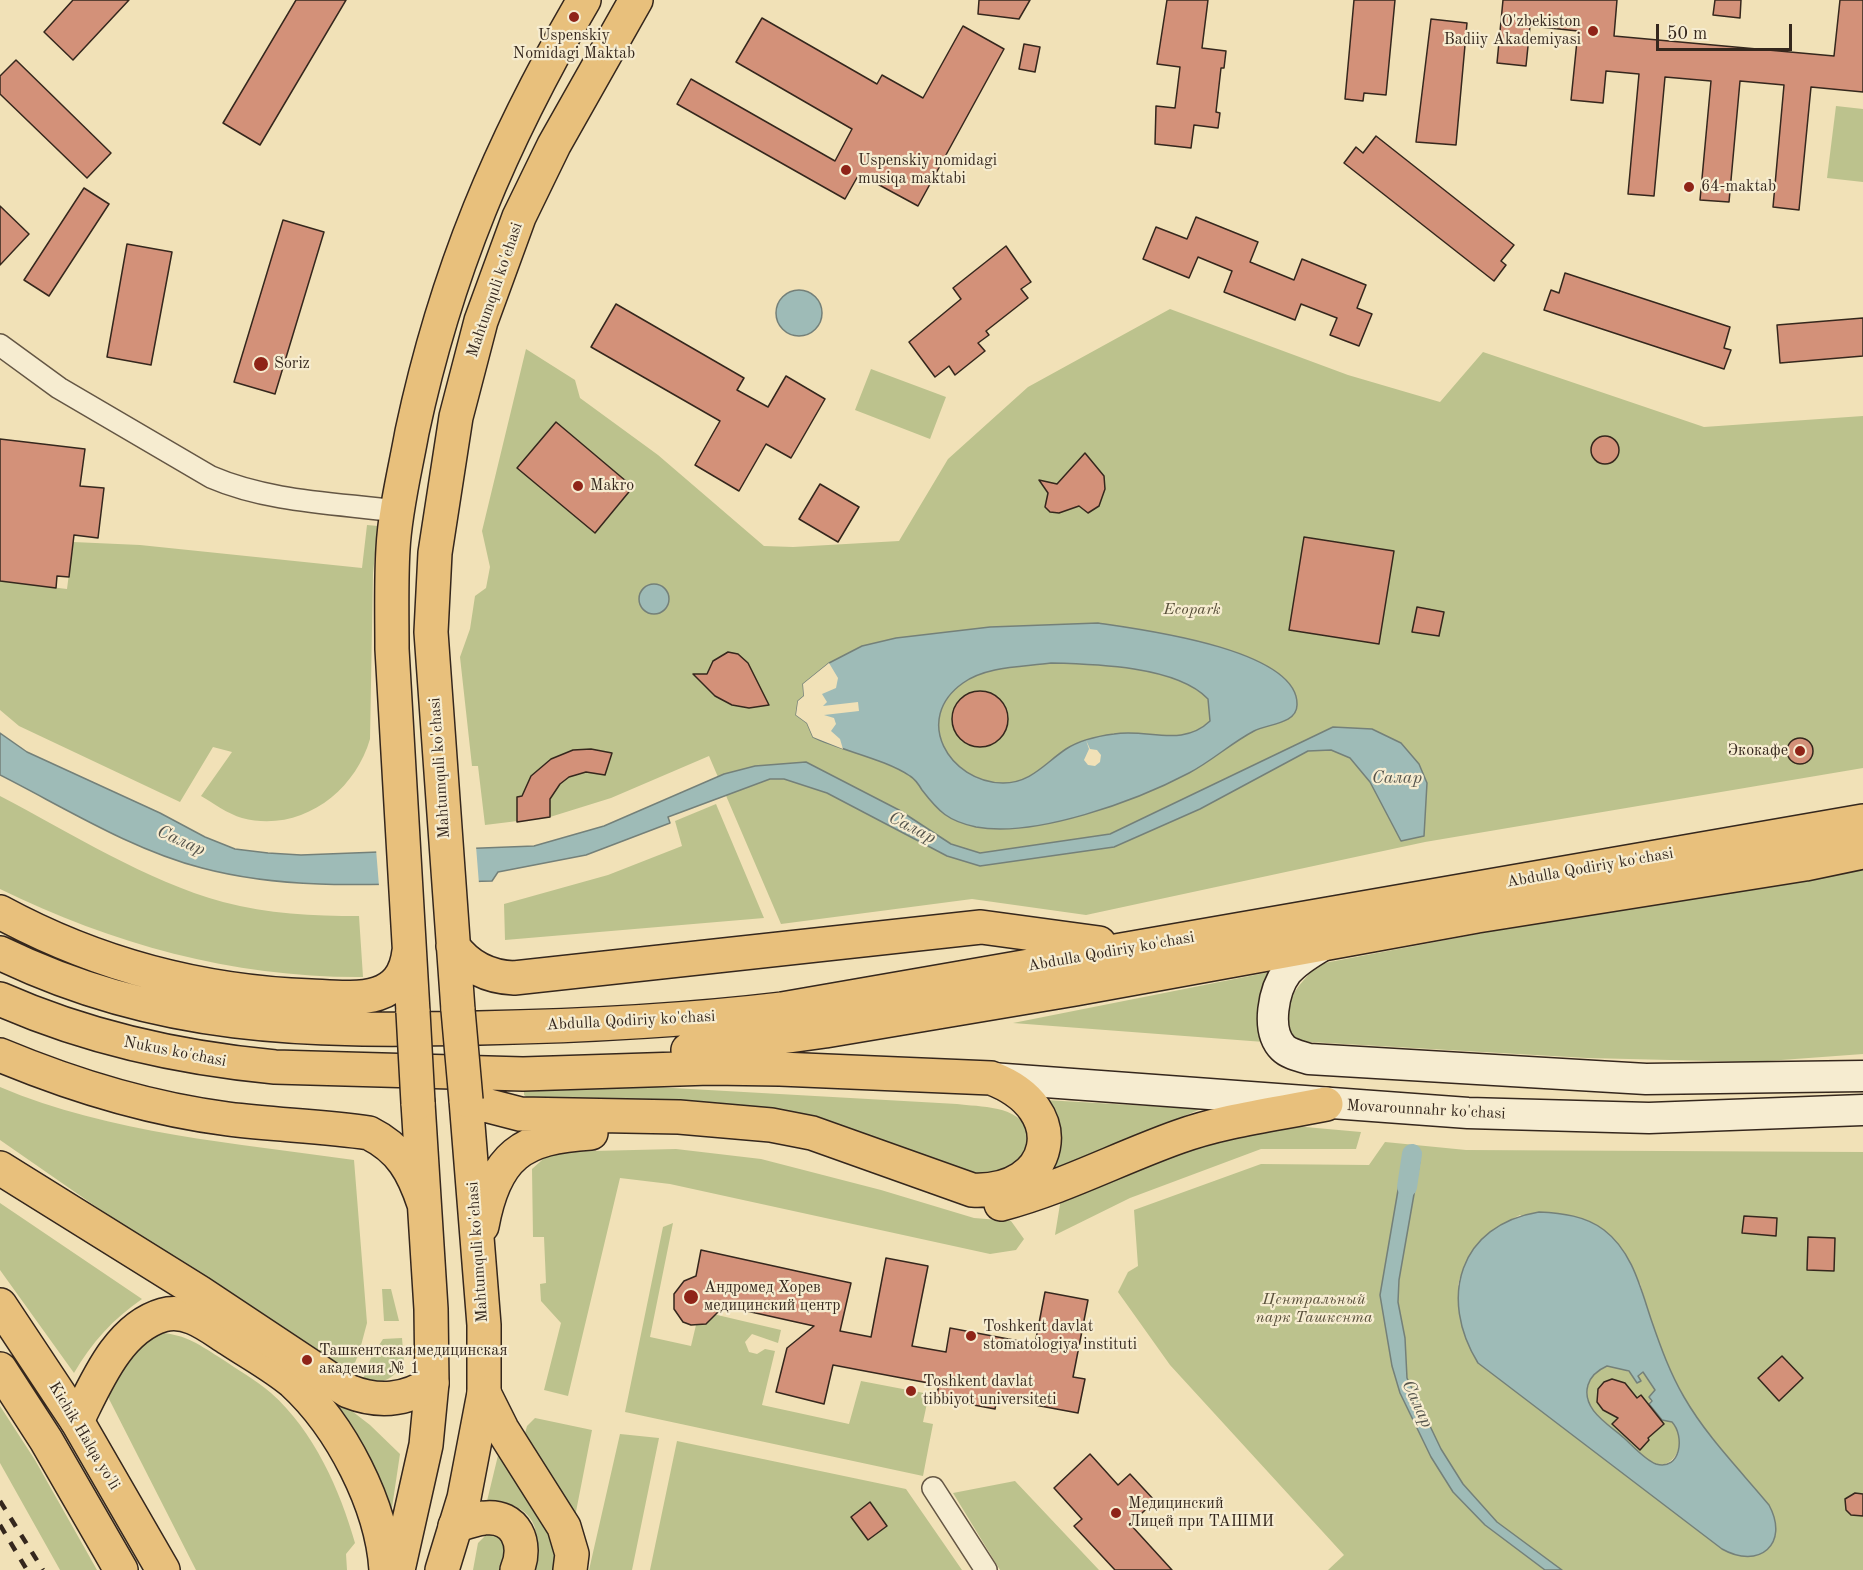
<!DOCTYPE html>
<html>
<head>
<meta charset="utf-8">
<style>
  body { margin:0 }
  #map { position:relative; width:1863px; height:1570px; overflow:hidden; background:#f1e1b7; font-family:"Old Standard TT",serif }
  canvas { display:block }
  .scale { position:absolute; left:1656px; top:24px; width:136px; height:27px; box-sizing:border-box; border:3px solid #35271d; border-top:0; padding-left:8px; font-size:18px; line-height:21px; white-space:nowrap; color:#35271d; -webkit-text-stroke:4px #f6ecd0; paint-order:stroke }
</style>
</head>
<body>
<div id="map">
<canvas width="1863" height="1570"></canvas>
<div class="scale">50 m</div>
</div>
<script>
const context = document.querySelector('canvas').getContext('2d');
context.lineJoin = 'round';
function paint(path, color) { context.fillStyle = color; context.fill(path, 'evenodd'); }
function stroke(path, color, width, dash) { context.strokeStyle = color; context.lineWidth = width; context.lineCap = dash ? 'butt' : 'round'; context.setLineDash(dash || []); context.stroke(path); }
function write(font, color, halo, rows, align = 'center') {
  context.font = font + ' "Old Standard TT",serif'; context.lineWidth = 4.5; context.setLineDash([]); context.textBaseline = 'middle'; context.strokeStyle = halo; context.fillStyle = color; for (const [text, x, y, turn = 0] of rows) {
    context.save(); context.translate(x, y); context.rotate((+turn || 0) * Math.PI / 180); context.textAlign = isNaN(turn) ? turn : align; if (halo) context.strokeText(text, 0, 0); context.fillText(text, 0, 0); context.restore();
  }
}
paint(new Path2D(`
  M 1836,106 L 1863,109 L 1863,182 L 1827,178 Z
  M 1170,309 L 1348,375 L 1440,402 L 1483,352 L 1704,427 L 1863,416 L 1863,768 L 1425,842 L 1086,915 L 972,899 L 781,924 L 709,756 L 611,798 L 550,817 L 485,825 L 478,766 L 472,766 L 460,657 L 470,629 L 475,596 L 486,588 L 490,567 L 482,531 L 526,349 L 575,380 L 580,398 L 658,455 L 764,546 L 793,547 L 899,541 L 948,459 L 1028,387 Z
  M 871,369 L 946,397 L 930,439 L 855,410 Z
  M 367,525 L 378,526 L 373,573 L 370,739 C 354,794 299,833 242,818 C 228,814 213,803 201,796 L 232,752 L 213,747 L 180,802 L 19,726 L 0,710 L 0,581 L 67,589 L 73,542 L 140,545 L 362,568 Z
  M 0,796 C 71,833 146,881 223,902 C 268,914 313,916 359,916 L 363,977 C 236,978 114,945 0,889 Z
  M 716,804 L 764,918 L 505,940 L 504,904 L 608,875 L 682,846 L 675,821 Z
  M 1863,861 L 1863,1054 L 1754,1062 L 1587,1058 L 1292,1041 C 1290,1034 1286,1025 1286,1017 C 1285,998 1306,977 1319,964 Z
  M 1285,969 L 1264,1042 L 1013,1023 Z
  M 0,1087 C 111,1134 236,1143 354,1160 L 367,1323 L 359,1353 L 351,1372 L 311,1350 L 301,1349 L 0,1140 Z
  M 655,1087 L 957,1104 C 979,1107 1020,1105 1028,1132 C 1030,1139 1026,1152 1025,1160 L 980,1178 L 838,1130 L 531,1101 L 524,1095 L 524,1090 Z
  M 1045,1100 L 1201,1109 L 1041,1175 Z
  M 1294,1126 L 1361,1132 L 1356,1149 L 1261,1149 L 1130,1198 L 1055,1235 L 1061,1198 L 1212,1138 Z
  M 1385,1142 L 1466,1150 L 1863,1152 L 1863,1570 L 1328,1570 L 1344,1555 L 1170,1365 L 1118,1292 L 1128,1272 L 1138,1266 L 1134,1210 L 1261,1164 L 1369,1165 ZM 1520,1215 L 1640,1283 C 1651,1322 1663,1360 1683,1395 C 1705,1435 1740,1470 1769,1505 L 1722,1549 L 1458,1285 C 1467,1250 1488,1231 1520,1215 Z
  M 676,1149 L 761,1159 L 881,1190 L 974,1218 L 1011,1221 L 1024,1239 L 1016,1250 L 990,1254 L 670,1184 L 620,1178 L 568,1396 L 544,1390 L 561,1323 L 541,1301 L 540,1284 L 546,1283 L 544,1237 L 533,1237 L 532,1169 L 551,1152 Z
  M 0,1203 L 142,1299 C 113,1319 92,1342 74,1373 L 0,1270 Z
  M 673,1223 L 650,1337 L 691,1346 L 696,1325 L 713,1314 L 781,1330 L 778,1343 L 752,1334 L 745,1342 L 749,1352 L 757,1354 L 765,1349 L 775,1351 L 762,1405 L 849,1424 L 861,1381 L 929,1394 L 923,1422 L 933,1424 L 923,1476 L 625,1412 L 663,1227 Z
  M 382,1289 L 391,1289 L 399,1321 L 384,1321 Z
  M 160,1333 C 186,1334 201,1346 222,1359 C 238,1370 256,1380 271,1393 C 314,1431 340,1490 355,1543 L 346,1554 L 347,1570 L 196,1570 L 109,1399 L 109,1384 L 133,1346 Z
  M 402,1338 L 404,1362 C 393,1381 382,1383 361,1384 L 371,1358 L 383,1339 Z
  M 1607,1366 L 1623,1369 L 1637,1376 L 1643,1372 L 1655,1390 L 1649,1403 L 1662,1419 L 1672,1422 C 1679,1430 1682,1436 1679,1447 C 1677,1457 1667,1468 1655,1464 C 1639,1458 1605,1422 1591,1409 C 1583,1391 1588,1373 1607,1366 Z
  M 313,1381 L 370,1425 L 400,1454 L 390,1521 Z
  M 0,1406 L 35,1460 L 97,1570 L 60,1570 L 0,1463 Z
  M 535,1418 L 592,1430 L 573,1527 L 520,1451 L 527,1426 Z
  M 620,1434 L 659,1438 L 632,1570 L 589,1570 Z
  M 677,1441 L 906,1489 L 962,1570 L 650,1570 Z
  M 501,1443 L 558,1535 L 560,1570 L 526,1570 C 529,1560 535,1548 536,1537 C 537,1512 508,1499 487,1501 Z
  M 1015,1481 L 1099,1570 L 1000,1570 L 953,1493 Z
  M 488,1533 L 504,1533 L 507,1570 L 473,1570 L 478,1543 Z`), '#bcc28d');
const water = new Path2D(`
  M776 313a23 23 0 1 1 46 0a23 23 0 1 1-46 0Z
  M639 599a15 15 0 1 1 30 0a15 15 0 1 1-30 0Z
  M 1098,623 C 1139,629 1299,649 1297,705 C 1297,724 1267,724 1254,731 C 1231,743 1212,761 1189,773 C 1136,801 1035,838 976,827 C 948,821 939,812 922,790 C 919,785 915,779 910,776 C 885,759 842,751 813,737 L 807,723 L 796,715 L 798,701 L 804,696 L 803,684 L 829,663 L 862,646 L 896,638 L 990,627 ZM 1051,663 C 1094,664 1177,666 1208,699 L 1210,721 C 1182,748 1147,728 1114,734 C 1098,736 1080,740 1066,749 C 1045,763 1031,783 1003,783 C 949,782 912,719 963,683 C 987,666 1023,667 1051,663 Z
  M 1333,727 L 1372,729 L 1401,743 L 1419,764 L 1427,783 L 1424,836 L 1401,841 L 1370,782 L 1350,758 L 1331,750 L 1308,751 L 1200,809 L 1114,847 L 980,866 L 947,856 L 827,793 L 784,779 L 770,779 L 668,817 L 670,823 L 586,855 L 498,872 L 492,881 C 396,883 296,893 202,868 C 132,850 65,808 0,775 L 0,733 L 27,752 L 160,813 L 205,837 L 235,849 L 268,853 L 301,855 L 534,846 L 604,826 L 724,774 L 755,766 L 806,762 L 899,810 L 951,844 L 980,853 L 1110,834 Z
  M 1420,1160 L 1399,1280 L 1398,1302 L 1405,1338 L 1407,1378 L 1441,1449 L 1463,1484 L 1497,1522 L 1562,1570 L 1545,1570 L 1485,1525 L 1453,1492 L 1431,1457 L 1400,1393 L 1392,1366 L 1380,1295 L 1403,1161 Z
  M 1539,1212 C 1562,1213 1586,1216 1604,1230 C 1633,1252 1641,1290 1652,1322 C 1661,1348 1670,1373 1684,1397 C 1707,1437 1740,1470 1769,1505 C 1790,1544 1759,1570 1722,1549 L 1478,1363 C 1438,1298 1459,1225 1539,1212 ZM 1607,1366 L 1629,1371 L 1637,1383 L 1641,1381 L 1638,1376 L 1643,1372 L 1655,1390 L 1649,1397 L 1652,1401 L 1649,1404 L 1662,1420 L 1672,1422 C 1685,1436 1681,1471 1656,1464 C 1645,1460 1633,1446 1624,1438 C 1608,1424 1581,1409 1588,1385 C 1591,1375 1598,1370 1607,1366 Z`);
paint(water, '#9ebbb7');
stroke(water, '#748079', 1.5);
paint(new Path2D(`
  M 829,663 L 838,678 L 836,688 L 822,694 L 827,702 L 823,706 L 858,702 L 859,711 L 824,715 L 834,718 L 836,724 L 831,731 L 840,739 L 843,749 L 813,737 L 807,723 L 796,715 L 798,701 L 804,696 L 803,684 Z
  M 1086,740 L 1090,749 L 1097,750 L 1101,755 L 1100,762 L 1095,766 L 1088,765 L 1084,760 L 1089,749 Z
  M 476,846 L 479,884 L 379,886 L 376,849 Z`), '#f1e1b7');
stroke(new Path2D(`
  M 1407,1187 L 1412,1154`), '#9ebbb7', 20);
const building = new Path2D(`
  M 73,0 L 129,0 L 73,60 L 44,32 Z
  M 296,0 L 346,0 L 260,145 L 223,123 Z
  M 979,0 L 1030,0 L 1019,19 L 978,14 Z
  M 1167,0 L 1208,0 L 1202,48 L 1226,51 L 1224,68 L 1221,68 L 1216,112 L 1220,113 L 1218,128 L 1194,125 L 1191,148 L 1155,144 L 1156,106 L 1175,108 L 1180,67 L 1157,64 Z
  M 1354,0 L 1395,0 L 1386,95 L 1364,93 L 1363,101 L 1345,99 Z
  M 1503,0 L 1617,0 L 1614,36 L 1834,56 L 1840,0 L 1863,0 L 1863,92 L 1811,87 L 1799,210 L 1773,207 L 1784,85 L 1740,81 L 1729,202 L 1700,200 L 1711,81 L 1665,77 L 1654,196 L 1628,194 L 1639,74 L 1606,71 L 1603,103 L 1571,100 L 1578,31 L 1530,26 L 1526,66 L 1497,63 Z
  M 1715,0 L 1741,0 L 1740,18 L 1713,15 Z
  M 762,18 L 877,84 L 882,75 L 923,98 L 963,26 L 1004,49 L 918,206 L 859,174 L 845,199 L 677,104 L 691,79 L 835,161 L 852,129 L 736,62 Z
  M 1431,19 L 1467,23 L 1456,145 L 1416,142 Z
  M 1024,44 L 1040,47 L 1035,72 L 1019,69 Z
  M 16,60 L 111,153 L 87,178 L 0,94 L 0,76 Z
  M 1376,136 L 1514,245 L 1501,261 L 1506,265 L 1494,281 L 1344,163 L 1356,147 L 1363,153 Z
  M 84,188 L 109,204 L 49,296 L 24,280 Z
  M 0,206 L 29,234 L 0,265 Z
  M 1196,217 L 1258,242 L 1250,262 L 1294,280 L 1302,259 L 1366,285 L 1357,308 L 1372,314 L 1359,346 L 1330,335 L 1337,318 L 1301,304 L 1295,320 L 1224,292 L 1232,271 L 1198,257 L 1189,278 L 1143,259 L 1156,227 L 1187,239 Z
  M 283,220 L 324,232 L 275,394 L 234,382 Z
  M 127,244 L 172,252 L 151,365 L 107,357 Z
  M 1006,246 L 1031,282 L 1021,289 L 1028,298 L 986,331 L 989,335 L 978,343 L 985,351 L 955,375 L 949,366 L 935,377 L 909,342 L 961,299 L 953,288 Z
  M 1565,273 L 1730,327 L 1724,348 L 1731,350 L 1724,369 L 1544,310 L 1551,290 L 1559,293 Z
  M 616,304 L 744,378 L 737,390 L 768,407 L 786,376 L 825,399 L 791,458 L 766,444 L 739,491 L 695,465 L 720,421 L 591,347 Z
  M 1863,318 L 1863,356 L 1780,363 L 1777,325 Z
  M 556,422 L 633,487 L 595,533 L 517,468 Z
  M1591 450a14 14 0 1 1 28 0a14 14 0 1 1-28 0Z
  M 0,439 L 85,449 L 80,486 L 104,488 L 98,538 L 74,535 L 69,577 L 57,576 L 56,588 L 0,581 Z
  M 1085,453 L 1104,476 L 1105,489 L 1099,506 L 1088,513 L 1079,506 L 1059,513 L 1050,512 L 1045,507 L 1048,493 L 1039,480 L 1057,484 Z
  M 820,484 L 859,507 L 838,542 L 799,519 Z
  M 1304,537 L 1394,551 L 1379,644 L 1289,630 Z
  M 1417,607 L 1444,612 L 1439,636 L 1412,632 Z
  M 728,652 L 738,654 L 748,663 L 769,705 L 749,708 L 732,705 L 715,696 L 693,674 L 707,674 L 713,661 Z
  M952 719a28 28 0 1 1 56 0a28 28 0 1 1-56 0Z
  M1787 751a13 13 0 1 1 26 0a13 13 0 1 1-26 0Z
  M 591,749 L 612,753 L 605,775 L 586,772 L 569,777 L 560,784 L 550,799 L 550,817 L 517,822 L 517,797 L 522,796 L 531,776 L 551,759 L 573,750 Z
  M 1744,1216 L 1777,1218 L 1776,1236 L 1742,1233 Z
  M 1808,1237 L 1835,1238 L 1834,1271 L 1807,1270 Z
  M 701,1250 L 851,1283 L 840,1331 L 871,1337 L 886,1258 L 928,1266 L 912,1346 L 946,1352 L 950,1328 L 1035,1344 L 1045,1292 L 1088,1300 L 1073,1377 L 1085,1379 L 1078,1413 L 997,1398 L 995,1409 L 936,1398 L 939,1385 L 833,1365 L 824,1404 L 776,1392 L 787,1348 L 814,1326 L 724,1306 L 706,1324 L 691,1325 L 683,1322 L 674,1309 L 674,1294 L 684,1281 L 696,1276 Z
  M 1782,1356 L 1803,1378 L 1779,1401 L 1758,1378 Z
  M 1612,1379 L 1625,1383 L 1637,1398 L 1641,1395 L 1664,1424 L 1648,1438 L 1649,1440 L 1640,1450 L 1612,1424 L 1618,1418 L 1603,1410 L 1597,1402 L 1598,1389 L 1604,1382 Z
  M 1090,1454 L 1118,1485 L 1130,1474 L 1155,1501 L 1130,1524 L 1172,1570 L 1115,1570 L 1074,1526 L 1082,1519 L 1054,1488 Z
  M 1855,1493 L 1863,1494 L 1863,1516 L 1851,1515 L 1846,1510 L 1845,1499 Z
  M 870,1502 L 887,1526 L 868,1540 L 851,1517 Z`);
paint(building, '#d39179');
stroke(building, '#35271d', 1.5);
const street = new Path2D(`
  M 0,345 L 59,388 L 211,477 C 269,502 335,503 397,511
  M 933,1488 L 986,1570`);
const secondary = new Path2D(`
  M 1325,944 C 1312,952 1297,960 1287,972 C 1274,989 1265,1030 1283,1048 C 1289,1054 1300,1056 1309,1059 L 1646,1079 L 1863,1076
  M 991,1078 L 1468,1113 L 1649,1118 L 1863,1110`);
const primary = new Path2D(`
  M 0,912 C 96,964 202,992 311,996 C 352,998 403,1006 409,951
  M 453,946 C 468,967 489,977 514,978 L 981,927 L 1099,943
  M 0,953 C 159,1030 307,1032 479,1028 C 581,1026 681,1021 782,1009 L 1863,821
  M 0,999 C 88,1038 180,1058 275,1067 L 523,1074 L 710,1068 L 780,1069 L 991,1078 C 1074,1109 1054,1194 972,1190 L 812,1133 L 771,1125 L 679,1117 L 520,1114 L 466,1100 L 484,1325 L 484,1393 L 464,1498 L 442,1570
  M 458,1010 L 431,632 L 435,553 L 456,417 L 481,321 L 519,217 L 554,145 L 636,0
  M 413,1012 L 392,649 C 392,615 391,582 393,549 C 395,510 405,471 412,432 C 446,272 501,142 584,0
  M 688,1050 L 825,1031 L 1075,989 L 1477,916 L 1805,864 L 1863,852
  M 0,1055 C 72,1085 151,1109 228,1119 C 275,1125 323,1126 369,1133 C 401,1149 413,1171 424,1204
  M 1001,1204 C 1062,1188 1119,1158 1178,1137 C 1225,1120 1277,1114 1326,1104
  M 482,1226 C 495,1155 522,1137 591,1133
  M 77,1421 C 96,1383 118,1328 163,1315 C 188,1308 210,1327 229,1339 C 250,1353 274,1366 293,1382 C 341,1426 382,1505 386,1570
  M 398,1570 L 426,1445 L 432,1383 L 431,1309 L 418,1103`);
const highway = new Path2D(`
  M 0,1168 L 199,1292 L 348,1391 C 378,1403 405,1401 432,1383
  M 0,1305 L 77,1421 L 163,1570
  M 0,1369 L 46,1440 L 121,1570
  M 484,1393 L 502,1429 L 564,1527 L 572,1554 L 570,1570
  M 455,1526 C 464,1523 474,1519 484,1518 C 516,1514 528,1544 517,1570`);
stroke(street, '#645644', 24);
stroke(secondary, '#35271d', 33);
stroke(primary, '#35271d', 36);
stroke(highway, '#35271d', 36);
stroke(street, '#f6ecd0', 21);
stroke(secondary, '#f6ecd0', 30);
stroke(primary, '#e8c07c', 33);
stroke(highway, '#e8c07c', 33);
stroke(new Path2D(`
  M 0,1501 L 43,1570
  M 0,1525 L 27,1570`), '#35271d', 4.5, [10, 10]);
const primaryBridge = new Path2D(`
  M 458,1010 L 466,1100
  M 413,1012 L 418,1103`);
stroke(primaryBridge, '#35271d', 36, []);
stroke(primaryBridge, '#e8c07c', 33);
for (const [x, y, r, color] of [
  [574,17,6,"#8f2418"],
  [1593,31,6,"#8f2418"],
  [846,170,6,"#8f2418"],
  [1689,187,6,"#8f2418"],
  [261,364,8,"#8f2418"],
  [578,486,6,"#8f2418"],
  [1800,751,6,"#8f2418"],
  [691,1297,8,"#8f2418"],
  [971,1336,6,"#8f2418"],
  [307,1360,6,"#8f2418"],
  [911,1391,6,"#8f2418"],
  [1116,1513,6,"#8f2418"]
]) { const dot = new Path2D(); dot.arc(x, y, r, 0, 2 * Math.PI); context.fillStyle = color; context.fill(dot); stroke(dot, '#f6ecd0', 2); }
write('16px', '#35271d', '#f6ecd0', [
  ["O'zbekiston",1581,22,"right"],
  ["Badiiy Akademiyasi",1581,40,"right"],
  ["Uspenskiy",574,36,"center"],
  ["Nomidagi Maktab",574,54,"center"],
  ["Uspenskiy nomidagi",858,161],
  ["musiqa maktabi",858,179],
  ["64-maktab",1701,187],
  ["Soriz",274,364],
  ["Makro",590,486],
  ["Экокафе",1788,751,"right"],
  ["Андромед Хорев",704,1288],
  ["медицинский центр",704,1306],
  ["Toshkent davlat",983,1327],
  ["stomatologiya instituti",983,1345],
  ["Ташкентская медицинская",319,1351],
  ["академия № 1",319,1369],
  ["Toshkent davlat",923,1382],
  ["tibbiyot universiteti",923,1400],
  ["Медицинский",1128,1504],
  ["Лицей при ТАШМИ",1128,1522]
], 'left');
write('16px', '#35271d', '#f6ecd0', [
  ["Mahtumquli ko'chasi",495,290,-71],
  ["Mahtumquli ko'chasi",440,768,-94],
  ["Abdulla Qodiriy ko'chasi",1590,868,-10],
  ["Abdulla Qodiriy ko'chasi",1111,952,-10],
  ["Abdulla Qodiriy ko'chasi",631,1021,-3],
  ["Nukus ko'chasi",175,1052,11],
  ["Movarounnahr ko'chasi",1426,1110,3],
  ["Mahtumquli ko'chasi",478,1252,-94],
  ["Kichik Halqa yo'li",84,1436,59]
]);
write('italic 16px', '#574e39', '#f6ecd0', [
  ["Ecopark",1192,610],
  ["Центральный",1314,1300],
  ["парк Ташкента",1314,1318]
]);
write('italic 18px', '#54534b', '#f6ecd0', [
  ["Салар",1397,778],
  ["Салар",912,828,27],
  ["Салар",181,841,24],
  ["Салар",1417,1404,65]
]);
</script>
</body>
</html>
